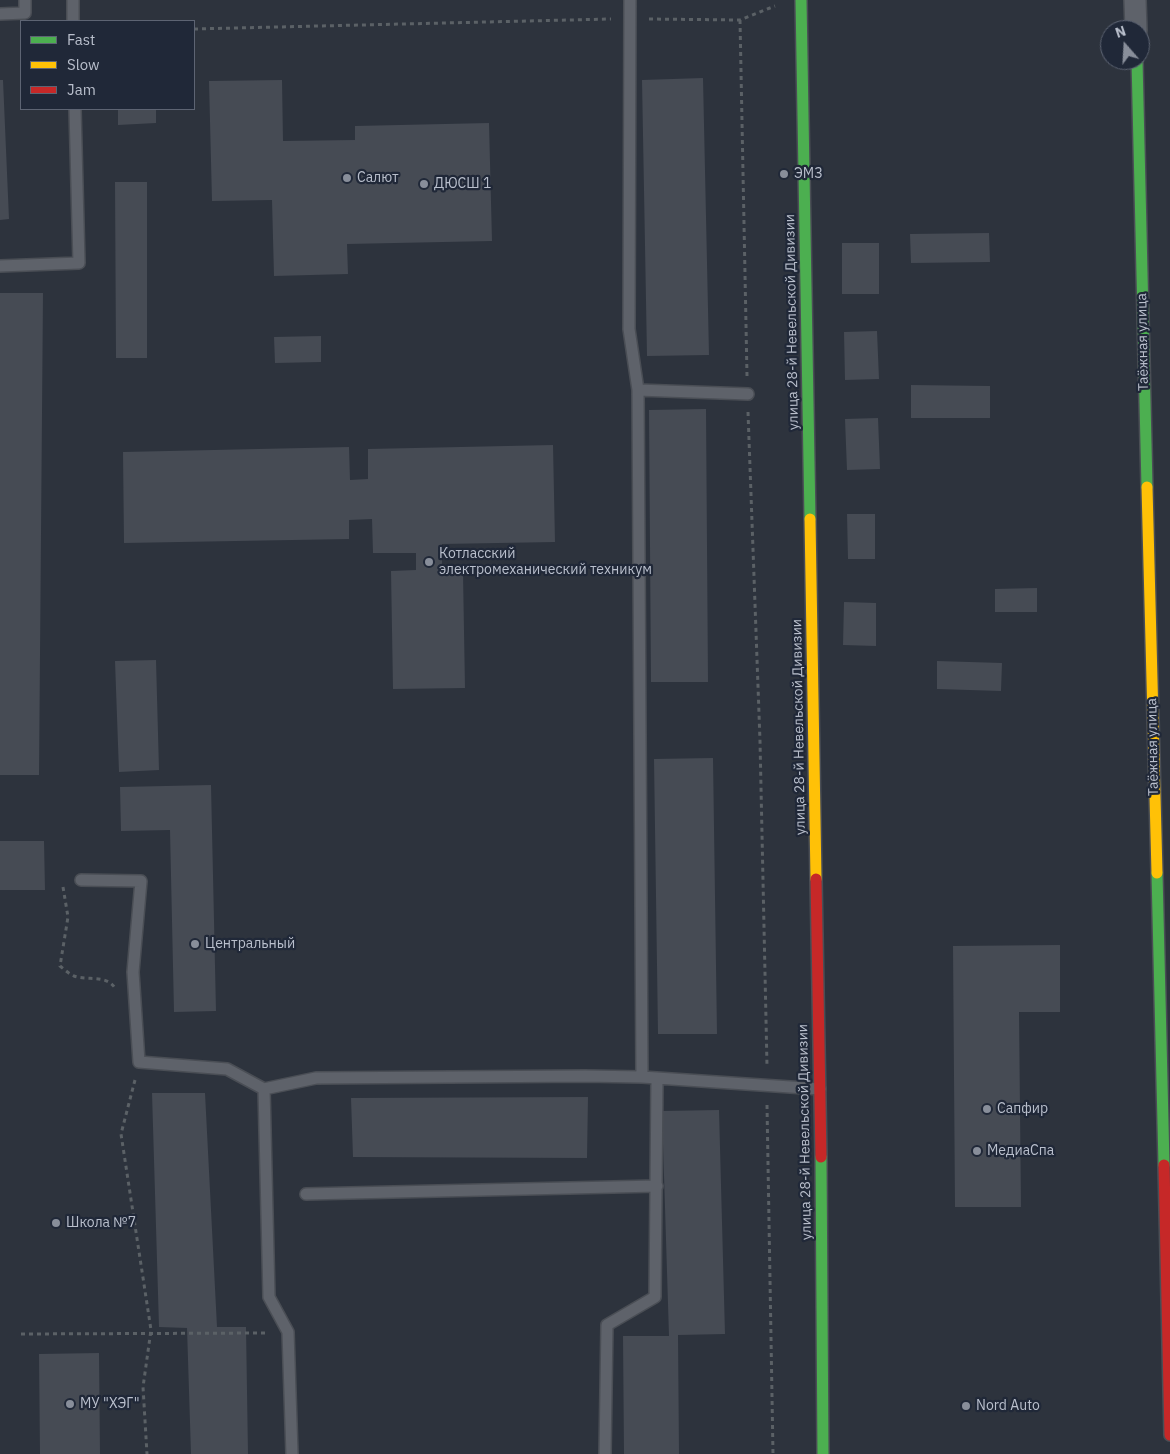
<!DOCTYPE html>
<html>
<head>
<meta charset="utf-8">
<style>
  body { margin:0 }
  #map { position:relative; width:1170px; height:1454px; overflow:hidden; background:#2d333d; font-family:"IBM Plex Sans",sans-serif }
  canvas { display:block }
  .legend { position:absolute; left:20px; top:20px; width:175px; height:90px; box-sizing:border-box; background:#202838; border:1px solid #5d6473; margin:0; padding:6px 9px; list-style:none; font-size:15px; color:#b9bfcc }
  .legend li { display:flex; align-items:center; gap:10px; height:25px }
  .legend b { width:25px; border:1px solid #5d6473 }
  .north { position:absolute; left:1100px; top:20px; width:50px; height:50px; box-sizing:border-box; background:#202838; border:1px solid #5d6473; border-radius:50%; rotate:341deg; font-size:14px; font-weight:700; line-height:20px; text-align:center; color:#b9bfcc }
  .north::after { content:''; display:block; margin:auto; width:18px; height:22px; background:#888e9a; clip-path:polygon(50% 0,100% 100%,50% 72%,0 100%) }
</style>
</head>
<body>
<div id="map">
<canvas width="1170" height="1454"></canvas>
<ul class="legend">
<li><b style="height:6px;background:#4caf50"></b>Fast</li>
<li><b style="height:6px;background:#ffc107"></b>Slow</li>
<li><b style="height:6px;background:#c62828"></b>Jam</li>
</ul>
<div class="north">N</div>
</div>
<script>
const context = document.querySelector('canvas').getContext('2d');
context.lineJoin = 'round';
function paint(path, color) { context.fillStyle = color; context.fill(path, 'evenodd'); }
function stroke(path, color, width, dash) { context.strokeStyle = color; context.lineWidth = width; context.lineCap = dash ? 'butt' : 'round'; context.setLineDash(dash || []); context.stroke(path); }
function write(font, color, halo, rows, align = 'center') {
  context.font = font + ' "IBM Plex Sans",sans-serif'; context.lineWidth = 4.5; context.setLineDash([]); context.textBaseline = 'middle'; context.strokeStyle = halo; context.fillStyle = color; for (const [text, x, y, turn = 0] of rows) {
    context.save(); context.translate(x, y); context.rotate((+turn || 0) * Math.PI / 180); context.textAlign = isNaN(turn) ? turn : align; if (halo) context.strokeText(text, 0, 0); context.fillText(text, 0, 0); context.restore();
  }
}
paint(new Path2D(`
  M 703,78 L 709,355 L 647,356 L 642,80 Z
  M 0,80 L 3,80 L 9,219 L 0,220 Z
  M 282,80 L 283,141 L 355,140 L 355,126 L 489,123 L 492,241 L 347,244 L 348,274 L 274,276 L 272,200 L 212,201 L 209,81 Z
  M 118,109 L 156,109 L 156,123 L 118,125 Z
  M 115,182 L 147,182 L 147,358 L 116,358 Z
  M 989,233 L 990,262 L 911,263 L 910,234 Z
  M 842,243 L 879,243 L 879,294 L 842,294 Z
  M 0,293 L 43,293 L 39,775 L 0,775 Z
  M 877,331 L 879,379 L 845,380 L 844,332 Z
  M 321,336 L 321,362 L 275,363 L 274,337 Z
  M 911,385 L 990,386 L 990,418 L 911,418 Z
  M 706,409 L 708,682 L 651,682 L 649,410 Z
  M 878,418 L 880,469 L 847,470 L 845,419 Z
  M 553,445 L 555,542 L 442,544 L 442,573 L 463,573 L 465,688 L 393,689 L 391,571 L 416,570 L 416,553 L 373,553 L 372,519 L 349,520 L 349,539 L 124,543 L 123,452 L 349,447 L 350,480 L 368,479 L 368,449 Z
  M 847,514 L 875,514 L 875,559 L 848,559 Z
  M 1037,588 L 1037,612 L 995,612 L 995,589 Z
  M 844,602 L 876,603 L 876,646 L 843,645 Z
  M 156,660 L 159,770 L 119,772 L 115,661 Z
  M 937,661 L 1002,663 L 1001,691 L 937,689 Z
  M 713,758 L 717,1034 L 658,1034 L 654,759 Z
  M 211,785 L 216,1011 L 174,1012 L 170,830 L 121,831 L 120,787 Z
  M 0,841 L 44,841 L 45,890 L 0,890 Z
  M 1060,945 L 1060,1012 L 1019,1012 L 1021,1207 L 955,1207 L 953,946 Z
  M 152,1093 L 205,1093 L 217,1327 L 246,1327 L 248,1454 L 191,1454 L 187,1328 L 159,1327 Z
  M 588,1097 L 587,1158 L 353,1157 L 351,1098 Z
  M 719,1110 L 725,1334 L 678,1335 L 679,1454 L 624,1454 L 623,1336 L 669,1336 L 662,1111 Z
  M 99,1353 L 100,1454 L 40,1454 L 39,1354 Z`), '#464b54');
const lane = new Path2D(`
  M 73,0 L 73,21
  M 630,0 L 629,329 L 638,390 L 642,1077
  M 0,14 L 25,13 L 25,0
  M 0,266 L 79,263 L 75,109
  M 638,390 L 748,394
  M 81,880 L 141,881 L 133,972 L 139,1062 L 227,1069 L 264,1089
  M 306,1194 L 657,1186
  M 292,1454 L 288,1332 L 269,1297 L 264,1089 L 316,1078 L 585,1076 L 642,1077 L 820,1089
  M 605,1454 L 607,1325 L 655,1297 L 657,1078`);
const street = new Path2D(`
  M 1135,0 L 1136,30`);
const fast = new Path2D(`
  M 801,0 L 810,519
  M 1137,60 L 1147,487
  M 1157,873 L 1164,1165
  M 821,1157 L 823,1454`);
const slow = new Path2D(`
  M 1147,487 L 1157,873
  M 810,519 L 816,879`);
const jam = new Path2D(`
  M 816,879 L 821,1157
  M 1164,1165 L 1170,1435`);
stroke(lane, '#4a4e55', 14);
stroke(street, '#4a4e55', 24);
stroke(fast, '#4a4e55', 14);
stroke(slow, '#4a4e55', 14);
stroke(jam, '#4a4e55', 14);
stroke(new Path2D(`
  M 649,19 L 740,20 L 775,6
  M 740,20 L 747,376
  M 194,29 L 611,19
  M 748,412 L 760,741 L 767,1066
  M 63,887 L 68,917 L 60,966 C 64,969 69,974 74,976 C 87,981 106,974 115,988
  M 135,1080 L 121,1134 L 151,1330 L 143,1387 L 147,1454
  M 767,1105 L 773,1454
  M 21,1334 L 267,1333`), '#5b6166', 3, [4, 4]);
stroke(lane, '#5e626a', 11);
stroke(street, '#5e626a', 21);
stroke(fast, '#4caf50', 11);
stroke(slow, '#ffc107', 11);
stroke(jam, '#c62828', 11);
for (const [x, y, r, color] of [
  [784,174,5,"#888e9a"],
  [347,178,5,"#888e9a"],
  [424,184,5,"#888e9a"],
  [429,562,5,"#888e9a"],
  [195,944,5,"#888e9a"],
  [987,1109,5,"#888e9a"],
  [977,1151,5,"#888e9a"],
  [56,1223,5,"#888e9a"],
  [70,1404,5,"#888e9a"],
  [966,1406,5,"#888e9a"]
]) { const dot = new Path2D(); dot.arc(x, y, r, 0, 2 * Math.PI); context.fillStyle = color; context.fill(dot); stroke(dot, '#202838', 2); }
write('14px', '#b9bfcc', '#202838', [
  ["ЭМЗ",794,174],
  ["Салют",357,178],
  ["ДЮСШ 1",434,184],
  ["Котласский",439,554],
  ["электромеханический техникум",439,570],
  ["Центральный",205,944],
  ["Сапфир",997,1109],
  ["МедиаСпа",987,1151],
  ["Школа №7",66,1223],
  ["МУ \"ХЭГ\"",80,1404],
  ["Nord Auto",976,1406]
], 'left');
write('14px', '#b9bfcc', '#202838', [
  ["улица 28-й Невельской Дивизии",792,322,-91],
  ["Таёжная улица",1143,342,-91],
  ["улица 28-й Невельской Дивизии",799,727,-91],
  ["Таёжная улица",1153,747,-91],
  ["улица 28-й Невельской Дивизии",805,1132,-91]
]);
</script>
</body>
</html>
